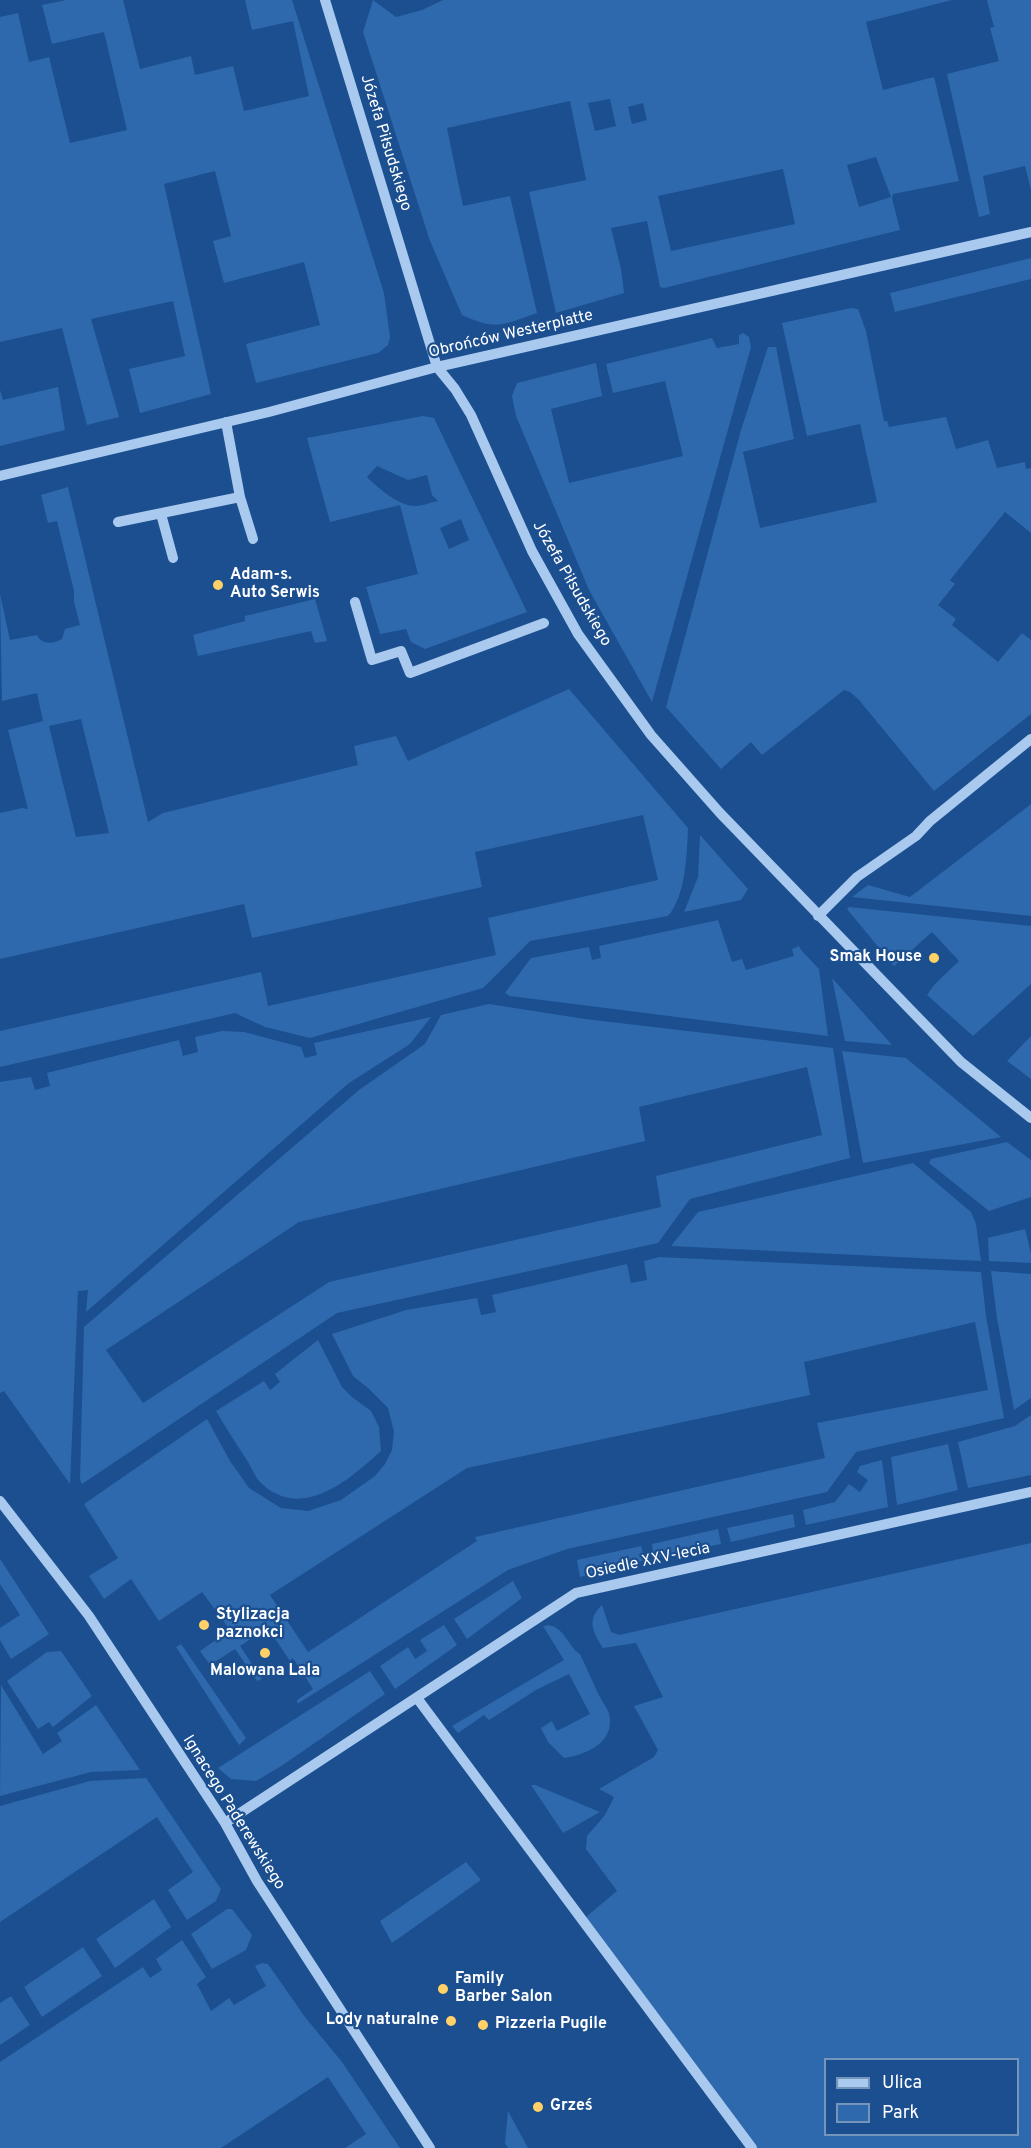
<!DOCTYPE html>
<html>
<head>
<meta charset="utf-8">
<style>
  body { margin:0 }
  #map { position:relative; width:1031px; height:2148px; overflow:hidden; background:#1b4f8f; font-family:Overpass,sans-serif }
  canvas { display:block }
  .legend { position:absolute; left:824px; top:2058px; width:195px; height:78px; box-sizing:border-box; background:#1b4f8f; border:2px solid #7695bc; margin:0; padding:8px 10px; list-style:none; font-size:18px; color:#fff }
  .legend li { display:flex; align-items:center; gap:12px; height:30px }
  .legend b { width:30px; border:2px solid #7695bc }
</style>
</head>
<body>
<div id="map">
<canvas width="1031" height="2148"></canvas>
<ul class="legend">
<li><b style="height:8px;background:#a9c9ee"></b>Ulica</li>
<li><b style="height:16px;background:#2e69ad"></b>Park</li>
</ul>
</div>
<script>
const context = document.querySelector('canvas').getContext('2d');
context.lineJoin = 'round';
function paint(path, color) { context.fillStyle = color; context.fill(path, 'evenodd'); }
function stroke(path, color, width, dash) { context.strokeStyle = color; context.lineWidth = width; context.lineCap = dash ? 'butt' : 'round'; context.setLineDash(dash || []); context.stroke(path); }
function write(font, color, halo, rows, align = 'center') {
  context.font = font + ' Overpass,sans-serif'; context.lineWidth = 4.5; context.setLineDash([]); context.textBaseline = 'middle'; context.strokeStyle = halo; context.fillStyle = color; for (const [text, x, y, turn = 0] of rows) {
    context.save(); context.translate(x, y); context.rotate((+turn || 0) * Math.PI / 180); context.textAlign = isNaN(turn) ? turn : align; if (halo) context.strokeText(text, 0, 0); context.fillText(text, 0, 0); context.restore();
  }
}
paint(new Path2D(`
  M 66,0 L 123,0 L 140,69 L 191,56 L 195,75 L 233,66 L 244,111 L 309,96 L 293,21 L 252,30 L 245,0 L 292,0 L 384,293 L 390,337 L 388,345 L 378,353 L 256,383 L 246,344 L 320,325 L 304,262 L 224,283 L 213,241 L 231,236 L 215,171 L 164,184 L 211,394 L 140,413 L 129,369 L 185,356 L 173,301 L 91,319 L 119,417 L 87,425 L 62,328 L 0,342 L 0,17 L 18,13 L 29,62 L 49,57 L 70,143 L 127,130 L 104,32 L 52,44 L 42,5 Z
  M 373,0 L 396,17 L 422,10 L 443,0 L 952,0 L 866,22 L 883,90 L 934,77 L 959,181 L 893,194 L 892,198 L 900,230 L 664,288 L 660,287 L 647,221 L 611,228 L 621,269 L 624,293 L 556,313 L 529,192 L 586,180 L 570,101 L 447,128 L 463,206 L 510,196 L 537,313 C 501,325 498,331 462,315 L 430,241 L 363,32 ZM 610,99 L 616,126 L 595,131 L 588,103 ZM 643,103 L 647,120 L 632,124 L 628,107 ZM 876,157 L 891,197 L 859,207 L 847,165 ZM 783,169 L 795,224 L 671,251 L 658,196 Z
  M 987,0 L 1031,0 L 1031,190 L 1025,166 L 983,176 L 990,214 L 979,217 L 947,74 L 999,61 L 990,28 L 994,27 Z
  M 1031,258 L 1031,279 L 895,312 L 890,293 Z
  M 851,308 L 858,309 L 866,331 L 884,421 L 887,421 L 889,427 L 946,417 L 956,449 L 988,440 L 997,468 L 1025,462 L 1026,469 L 1031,468 L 1031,533 L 1005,512 L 950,580 L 955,584 L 938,605 L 956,619 L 952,625 L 998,662 L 1022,633 L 1031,640 L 1031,714 L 934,791 L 859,700 L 850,692 L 844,690 L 762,755 L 751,742 L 721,769 L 666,707 L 741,430 L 768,347 L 776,347 L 794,439 L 743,452 L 760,528 L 877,502 L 860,424 L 807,436 L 782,323 Z
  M 743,333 L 749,337 L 751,347 L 652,702 L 589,590 L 516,416 L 512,396 L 517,383 L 596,363 L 602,396 L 551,409 L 569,483 L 683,456 L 665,381 L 613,393 L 606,364 L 712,338 L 717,348 L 739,344 L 739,335 Z
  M 58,387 L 65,430 L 0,446 L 0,390 L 3,400 Z
  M 423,416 L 434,418 L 527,612 L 425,649 L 411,642 L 406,629 L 380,634 L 366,587 L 418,574 L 400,505 L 330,522 L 307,438 ZM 377,466 L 408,480 L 427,475 L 432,495 L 438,501 C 431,502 423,506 415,506 C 399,506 378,488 367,477 ZM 461,519 L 469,540 L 449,549 L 440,528 Z
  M 68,487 L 148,822 L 163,813 L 358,765 L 354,746 L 396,736 L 408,761 L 569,689 L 688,828 C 687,853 686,896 668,916 L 530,941 L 483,988 L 310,1038 L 265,1027 L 235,1013 L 0,1067 L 0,1031 L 261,972 L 268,1006 L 496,955 L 488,918 L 658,880 L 643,815 L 475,852 L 482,887 L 252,938 L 244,904 L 0,959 L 0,813 L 22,808 L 28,809 L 8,730 L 43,721 L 37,693 L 2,701 L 0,594 L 10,640 L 37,635 C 42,645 53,644 62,639 L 65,629 L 80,625 L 74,602 L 74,591 L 57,521 L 48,523 L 41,495 ZM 81,719 L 109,833 L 76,837 L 49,726 Z
  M 315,599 L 327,641 L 315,643 L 311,631 L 198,656 L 193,635 L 245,621 L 245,616 Z
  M 1031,804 L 1031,916 L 852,897 L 868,885 L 910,897 Z
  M 700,835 L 748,889 L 741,900 L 684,912 L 698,877 Z
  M 849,907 L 1031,926 L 1031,984 L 973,1036 L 927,995 L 935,984 L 959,961 L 932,932 L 894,966 L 847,909 Z
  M 718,920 L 732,962 L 742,959 L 746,970 L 794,956 L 792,949 L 799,946 L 801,950 L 819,969 L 828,1036 L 510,996 L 505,993 L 531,958 L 589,947 L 592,960 L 601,958 L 599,946 Z
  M 832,978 L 892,1045 L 845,1041 Z
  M 489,1004 L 585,1019 L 833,1048 L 850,1158 L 690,1199 L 658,1243 L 337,1313 L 82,1484 L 80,1480 L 84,1327 L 359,1090 L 425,1044 L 441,1015 ZM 807,1067 L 822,1135 L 656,1176 L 661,1207 L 329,1282 L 143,1403 L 106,1350 L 299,1222 L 645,1141 L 639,1107 Z
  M 431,1017 L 410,1044 L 349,1083 L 86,1312 L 88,1290 L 78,1291 L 70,1484 L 4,1391 L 0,1393 L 0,1082 L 31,1077 L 35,1090 L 50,1086 L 47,1073 L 179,1040 L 183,1056 L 198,1052 L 195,1037 L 222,1031 L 244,1032 L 301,1047 L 305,1058 L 317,1055 L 314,1043 Z
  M 1031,1036 L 1031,1079 L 1007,1061 Z
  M 842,1051 L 906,1058 L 1001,1137 L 863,1163 Z
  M 1007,1142 L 1031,1160 L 1031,1197 L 989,1211 L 929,1163 L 931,1159 Z
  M 913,1163 L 971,1212 L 976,1224 L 981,1261 L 671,1246 L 698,1212 Z
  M 1025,1229 L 1031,1253 L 1031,1263 L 989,1261 L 988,1238 Z
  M 659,1257 L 981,1272 L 986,1316 L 1004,1418 L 856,1452 L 827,1492 L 567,1549 L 508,1570 L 299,1703 L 297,1703 L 297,1700 L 313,1689 L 295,1661 L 292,1658 L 290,1661 L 268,1628 L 240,1646 L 262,1679 L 257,1681 L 235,1649 L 210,1665 L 200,1651 L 230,1630 L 202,1592 L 159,1621 L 131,1579 L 104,1599 L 89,1576 L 118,1558 L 84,1504 L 207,1419 L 230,1461 L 249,1488 L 281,1508 L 308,1511 L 341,1500 L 375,1476 L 385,1464 L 392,1450 L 394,1432 L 388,1408 L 368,1388 L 353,1376 L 332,1334 L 406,1310 L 477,1298 L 481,1315 L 496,1312 L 492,1295 L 627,1264 L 631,1283 L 647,1280 L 644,1261 ZM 975,1322 L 988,1390 L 817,1423 L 825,1458 L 475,1537 L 477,1541 L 308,1652 L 270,1595 L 467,1468 L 810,1395 L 804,1362 Z
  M 991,1271 L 1031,1274 L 1031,1398 L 1014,1410 L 997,1318 Z
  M 318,1340 L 342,1387 L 352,1397 L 371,1411 L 379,1427 L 381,1451 C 350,1479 301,1523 260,1482 C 255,1477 252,1468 248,1462 C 237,1445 226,1428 216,1411 L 264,1381 L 270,1390 L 280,1382 L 275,1374 Z
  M 1031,1415 L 1031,1475 L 968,1488 L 958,1442 L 1015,1426 Z
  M 948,1444 L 958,1490 L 897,1505 L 891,1457 Z
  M 882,1460 L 888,1507 L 806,1525 L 803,1510 L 835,1502 L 849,1484 L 860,1492 L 868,1480 L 857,1472 L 860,1466 Z
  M 793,1514 L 795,1527 L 731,1542 L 727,1528 Z
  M 718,1529 L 721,1544 L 654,1558 L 652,1544 Z
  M 1031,1543 L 1031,2148 L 752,2148 L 588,1927 L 587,1916 L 617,1891 L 586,1849 L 587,1836 L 605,1815 L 614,1797 L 599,1789 L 654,1757 L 658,1750 L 634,1706 L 663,1697 L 636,1643 L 603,1648 C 593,1632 586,1620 602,1605 L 611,1632 L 619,1635 ZM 826,2060 L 1018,2060 L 1018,2134 L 826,2134 Z
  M 641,1546 L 645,1560 L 580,1577 L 577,1560 Z
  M 0,1559 L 49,1634 L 11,1659 L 0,1640 L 0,1628 L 20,1615 L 0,1584 Z
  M 513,1581 L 522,1598 L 467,1639 L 454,1619 Z
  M 444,1625 L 457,1645 L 395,1689 L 380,1666 L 408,1647 L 415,1659 L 427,1651 L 420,1640 Z
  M 549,1625 C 566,1629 568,1647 580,1654 C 586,1667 592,1680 598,1693 C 601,1700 607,1707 609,1714 C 616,1742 586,1755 564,1758 L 548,1742 L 541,1728 L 552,1721 L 557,1731 L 590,1714 L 569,1674 L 536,1690 L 489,1720 L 484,1715 L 458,1733 L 452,1726 L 564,1660 L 543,1626 Z
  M 181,1644 L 246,1738 L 239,1745 L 176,1647 Z
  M 61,1651 L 92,1696 L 53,1727 L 49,1722 L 38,1729 L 7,1681 L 47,1652 Z
  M 370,1671 L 385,1694 L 283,1765 L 256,1781 L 231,1779 L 218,1768 Z
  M 1,1685 L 43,1754 L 62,1741 L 57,1733 L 96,1705 L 140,1770 L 91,1772 L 0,1796 Z
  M 146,1778 L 221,1889 L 216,1901 L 187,1920 L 168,1890 L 193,1872 L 157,1817 L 0,1922 L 0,1806 L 90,1781 Z
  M 531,1785 L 535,1785 L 600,1812 L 563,1833 Z
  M 466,1862 L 481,1880 L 392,1943 L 380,1921 Z
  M 154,1899 L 171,1927 L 115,1968 L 96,1939 Z
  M 227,1909 L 232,1909 L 252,1935 L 246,1950 L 212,1969 L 191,1934 Z
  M 182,1940 L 206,1977 L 197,1984 L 211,2011 L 229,1998 L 234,2005 L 266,1986 L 255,1966 L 262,1963 L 268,1964 L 305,2017 L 342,2062 L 400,2148 L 345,2148 L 366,2134 L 328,2077 L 221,2148 L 0,2148 L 0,2062 L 143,1967 L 150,1978 L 162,1970 L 156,1959 Z
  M 83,1947 L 102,1976 L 42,2017 L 24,1987 Z
  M 11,1996 L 30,2025 L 0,2045 L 0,2003 Z
  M 508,2111 L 528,2148 L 508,2148 L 505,2143 Z`), '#2e69ad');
stroke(new Path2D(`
  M 325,0 L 437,367 L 455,389 L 471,415 L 532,551 L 578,634 L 651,735 L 720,813 L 961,1062 L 1031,1118
  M 0,476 L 269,412 L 437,367 L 1031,232
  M 240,497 L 253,539
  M 161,514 L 173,558
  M 118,522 L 240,497 L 226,422
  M 355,602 L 372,660 L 401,651 L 410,673 L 544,623
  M 818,916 L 857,877 L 916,836 L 930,821 L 1031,739
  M 0,1501 L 89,1616 L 225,1823 L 257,1881 L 430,2148
  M 417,1698 L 752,2148
  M 225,1823 L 576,1593 L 1031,1492`), '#a9c9ee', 10);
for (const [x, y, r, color] of [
  [218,585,6,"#ffd166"],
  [934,958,6,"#ffd166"],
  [204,1625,6,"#ffd166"],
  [265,1653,6,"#ffd166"],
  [443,1989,6,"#ffd166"],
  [451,2021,6,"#ffd166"],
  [483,2025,6,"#ffd166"],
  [538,2107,6,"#ffd166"]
]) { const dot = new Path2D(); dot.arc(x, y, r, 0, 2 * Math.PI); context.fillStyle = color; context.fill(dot); stroke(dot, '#1b4f8f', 2); }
write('16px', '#fff', '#1b4f8f', [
  ["Józefa Piłsudskiego",385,143,73],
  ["Obrońców Westerplatte",511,335,-13],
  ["Józefa Piłsudskiego",571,584,60],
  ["Osiedle XXV-lecia",648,1562,-12],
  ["Ignacego Paderewskiego",233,1813,58]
]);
write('bold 16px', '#fff', '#1b4f8f', [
  ["Adam-s.",230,576],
  ["Auto Serwis",230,594],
  ["Smak House",922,958,"right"],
  ["Stylizacja",216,1616],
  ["paznokci",216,1634],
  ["Malowana Lala",265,1672,"center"],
  ["Family",455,1980],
  ["Barber Salon",455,1998],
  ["Lody naturalne",439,2021,"right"],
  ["Pizzeria Pugile",495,2025],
  ["Grześ",550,2107]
], 'left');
</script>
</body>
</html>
